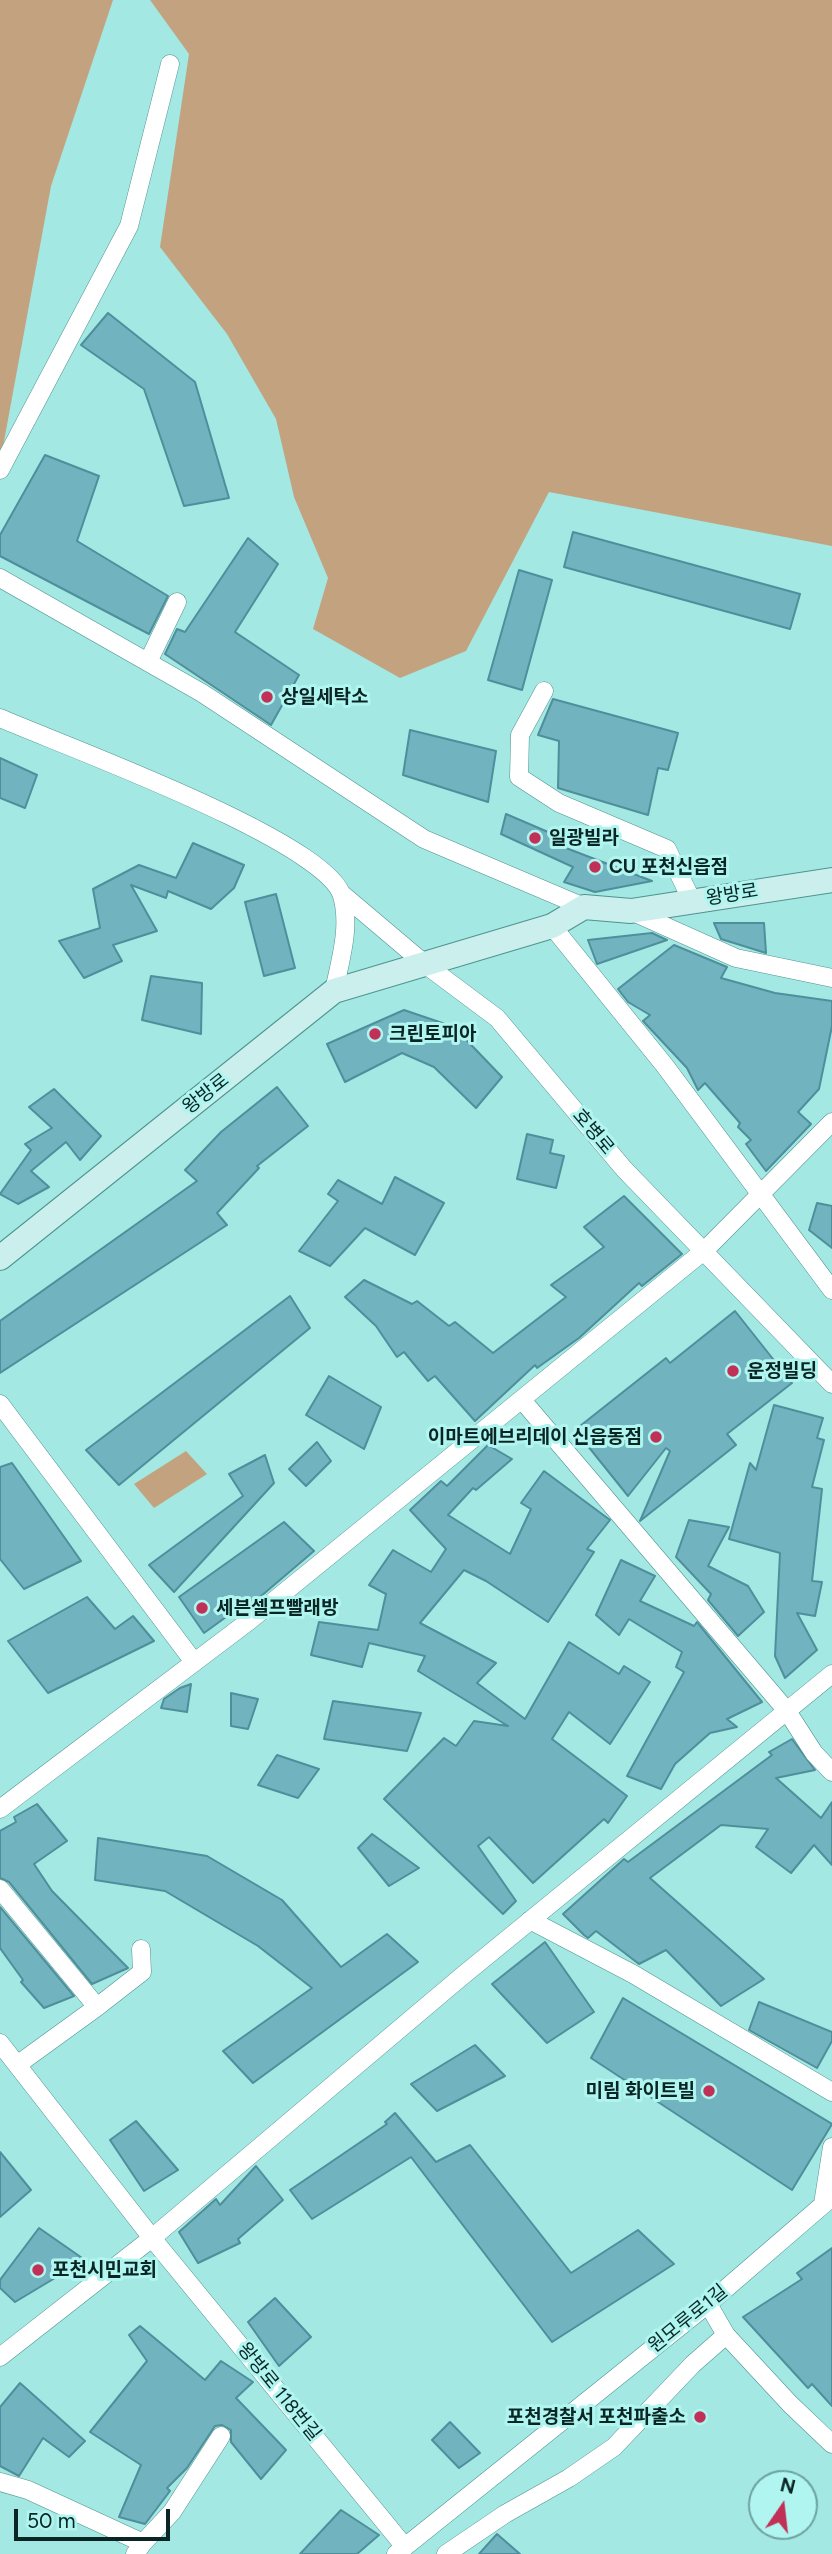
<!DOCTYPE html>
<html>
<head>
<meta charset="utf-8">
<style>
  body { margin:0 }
  #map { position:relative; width:832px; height:2554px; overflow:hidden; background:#a3e8e3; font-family:Figtree,sans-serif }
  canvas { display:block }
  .north { position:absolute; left:748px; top:2470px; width:70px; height:70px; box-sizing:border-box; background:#b0f5f0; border:2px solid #6da29f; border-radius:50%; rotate:14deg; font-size:19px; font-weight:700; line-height:28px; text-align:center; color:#092625 }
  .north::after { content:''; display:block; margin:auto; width:24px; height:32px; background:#c13157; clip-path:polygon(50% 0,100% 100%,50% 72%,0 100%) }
  .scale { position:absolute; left:14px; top:2509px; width:156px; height:32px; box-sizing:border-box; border:4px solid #092625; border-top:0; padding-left:9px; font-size:21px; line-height:24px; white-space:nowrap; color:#092625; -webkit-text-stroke:5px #b0f5f0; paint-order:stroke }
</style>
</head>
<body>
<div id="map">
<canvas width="832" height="2554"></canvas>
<div class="north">N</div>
<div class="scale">50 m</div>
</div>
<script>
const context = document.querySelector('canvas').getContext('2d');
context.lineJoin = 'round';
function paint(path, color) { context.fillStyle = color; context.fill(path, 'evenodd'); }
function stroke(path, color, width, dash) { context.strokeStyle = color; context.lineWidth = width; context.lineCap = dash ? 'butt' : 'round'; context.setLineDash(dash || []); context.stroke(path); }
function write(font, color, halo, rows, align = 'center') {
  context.font = font + ' Figtree,"Noto Sans KR",sans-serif'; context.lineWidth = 6; context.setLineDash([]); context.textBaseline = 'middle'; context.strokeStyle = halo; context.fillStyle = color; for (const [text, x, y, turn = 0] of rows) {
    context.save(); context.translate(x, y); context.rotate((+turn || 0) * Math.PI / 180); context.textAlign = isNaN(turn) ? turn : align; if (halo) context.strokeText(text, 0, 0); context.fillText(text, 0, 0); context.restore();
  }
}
paint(new Path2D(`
  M 0,0 L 113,0 L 51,186 L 0,463 Z
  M 150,0 L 832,0 L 832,546 L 549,492 L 466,651 L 400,678 L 313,629 L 328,578 L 294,497 L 276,419 L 227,334 L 160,247 L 189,54 Z
  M 186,1451 L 207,1474 L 154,1508 L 134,1484 Z`), '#c3a37f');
const building = new Path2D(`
  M 108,313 L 195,382 L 229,498 L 184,506 L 144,389 L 81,345 Z
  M 45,455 L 99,476 L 77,541 L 168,596 L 149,634 L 0,556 L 0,535 Z
  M 573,532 L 800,594 L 790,629 L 564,567 Z
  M 248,538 L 278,564 L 235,632 L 299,675 L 271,725 L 165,654 L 177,629 L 185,632 Z
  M 519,570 L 552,580 L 522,690 L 488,680 Z
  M 553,699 L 678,733 L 668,770 L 658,768 L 648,815 L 558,788 L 559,741 L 538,735 Z
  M 410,730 L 496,751 L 488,802 L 403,775 Z
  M 0,758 L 37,775 L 25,808 L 0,798 Z
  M 506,814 L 569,841 L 566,848 L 652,881 L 595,892 L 564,882 L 573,867 L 501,834 Z
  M 193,843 L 244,865 L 234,888 L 211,909 L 168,891 L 166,898 L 131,885 L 157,931 L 113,945 L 122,961 L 84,978 L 59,941 L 100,928 L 93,889 L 139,865 L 176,878 Z
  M 276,894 L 295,968 L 264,976 L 245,902 Z
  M 714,923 L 764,923 L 766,953 L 721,939 Z
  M 652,933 L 667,940 L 597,964 L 588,940 Z
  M 674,945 L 727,967 L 721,978 L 775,993 L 832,1001 L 832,1026 L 819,1089 L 798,1112 L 811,1124 L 766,1171 L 746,1144 L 751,1140 L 738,1127 L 740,1123 L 705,1083 L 698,1090 L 687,1068 L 643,1021 L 650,1015 L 628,1002 L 618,989 Z
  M 151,976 L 202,983 L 201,1034 L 142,1020 Z
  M 404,1010 L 454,1027 L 502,1077 L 476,1108 L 434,1067 L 402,1053 L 345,1082 L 327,1044 Z
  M 277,1087 L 308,1126 L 257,1166 L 259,1168 L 217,1213 L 227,1225 L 0,1373 L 0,1321 L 197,1181 L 185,1170 L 221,1132 Z
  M 54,1089 L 101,1136 L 80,1160 L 66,1142 L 31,1171 L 49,1187 L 18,1204 L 0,1194 L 31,1150 L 25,1144 L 52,1128 L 29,1107 Z
  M 527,1134 L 553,1140 L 550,1153 L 564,1156 L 556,1188 L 517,1179 Z
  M 395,1177 L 444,1203 L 415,1255 L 365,1228 L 330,1266 L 299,1251 L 338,1201 L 328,1194 L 338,1180 L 382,1204 Z
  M 624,1196 L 682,1254 L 642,1286 L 639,1283 L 579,1338 L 537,1368 L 535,1365 L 475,1421 L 435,1376 L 428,1381 L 404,1352 L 397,1357 L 376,1326 L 345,1297 L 364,1280 L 412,1304 L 417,1301 L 449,1326 L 455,1322 L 493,1353 L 566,1297 L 551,1285 L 604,1247 L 584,1227 Z
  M 817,1203 L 832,1206 L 832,1248 L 809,1230 Z
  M 290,1296 L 310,1328 L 119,1485 L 86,1450 Z
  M 735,1311 L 792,1383 L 727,1434 L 736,1445 L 640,1521 L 670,1451 L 666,1448 L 628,1496 L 575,1430 L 666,1358 L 670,1363 Z
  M 329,1376 L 381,1407 L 364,1449 L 306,1415 Z
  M 774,1405 L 823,1418 L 817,1438 L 824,1440 L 812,1487 L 822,1489 L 812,1581 L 822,1582 L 815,1616 L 797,1613 L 817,1650 L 785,1678 L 775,1656 L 780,1553 L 729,1539 L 750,1463 L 756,1470 Z
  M 317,1442 L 331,1461 L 306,1486 L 289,1469 Z
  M 488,1445 L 512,1459 L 476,1490 L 473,1488 L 448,1515 L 510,1554 L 531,1509 L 521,1503 L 544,1471 L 610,1520 L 587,1549 L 594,1552 L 548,1622 L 486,1581 L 464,1570 L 420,1623 L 496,1663 L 477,1683 L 525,1719 L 569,1642 L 619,1674 L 624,1666 L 650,1682 L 610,1744 L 569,1712 L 552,1739 L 627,1796 L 608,1823 L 604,1819 L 533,1883 L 489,1837 L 478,1846 L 516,1901 L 503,1914 L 384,1799 L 444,1738 L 456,1746 L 474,1721 L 508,1726 L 418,1671 L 425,1656 L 369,1643 L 362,1667 L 311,1655 L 319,1622 L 378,1630 L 386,1594 L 369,1585 L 393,1550 L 431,1572 L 446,1549 L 410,1510 L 441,1481 L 447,1486 Z
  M 265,1455 L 274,1483 L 174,1592 L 149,1565 L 243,1496 L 229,1474 Z
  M 12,1463 L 81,1561 L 24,1589 L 0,1559 L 0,1467 Z
  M 689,1520 L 729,1527 L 708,1566 L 748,1586 L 764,1612 L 738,1636 L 708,1600 L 711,1594 L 676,1557 Z
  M 284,1522 L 314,1551 L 247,1608 L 244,1604 L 204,1633 L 179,1597 Z
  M 621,1560 L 655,1576 L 640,1601 L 694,1626 L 697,1622 L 762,1702 L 727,1719 L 737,1727 L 710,1733 L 675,1764 L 661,1789 L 627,1776 L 684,1672 L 676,1667 L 682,1652 L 629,1619 L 619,1635 L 596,1615 Z
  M 87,1597 L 115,1629 L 133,1616 L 154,1641 L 48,1693 L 8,1641 Z
  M 191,1684 L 187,1712 L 161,1708 L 164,1699 L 180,1688 Z
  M 231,1693 L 258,1699 L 248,1729 L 231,1726 Z
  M 333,1701 L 421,1713 L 407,1751 L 324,1739 Z
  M 792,1739 L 815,1770 L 776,1778 L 821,1818 L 832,1802 L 832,1865 L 814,1845 L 791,1873 L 756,1847 L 768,1829 L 721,1825 L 650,1878 L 764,1979 L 721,2006 L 666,1950 L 639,1964 L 596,1931 L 588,1938 L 584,1935 L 563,1914 L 624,1859 L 628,1862 L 772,1755 L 769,1752 Z
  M 277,1755 L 319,1769 L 298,1798 L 258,1785 Z
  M 37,1804 L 67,1841 L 34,1864 L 52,1891 L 128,1968 L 92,1984 L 9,1882 L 0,1878 L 0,1831 L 16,1822 L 14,1817 Z
  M 372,1834 L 419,1868 L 389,1886 L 358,1848 Z
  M 98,1838 L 207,1856 L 282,1900 L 341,1967 L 387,1934 L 418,1962 L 253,2083 L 223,2051 L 312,1988 L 258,1946 L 165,1891 L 95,1880 Z
  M 0,1907 L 74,1996 L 44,2008 L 21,1982 L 23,1980 L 0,1948 Z
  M 545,1942 L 594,2012 L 547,2043 L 492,1984 Z
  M 623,1998 L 832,2124 L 792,2190 L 591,2058 Z
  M 759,2002 L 832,2032 L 832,2041 L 817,2068 L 749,2030 Z
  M 475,2045 L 505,2076 L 437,2111 L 411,2084 Z
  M 395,2113 L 436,2162 L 470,2145 L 571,2273 L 638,2230 L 674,2264 L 552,2342 L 411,2157 L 312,2219 L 290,2190 L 387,2124 L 385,2122 Z
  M 136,2121 L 178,2170 L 144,2191 L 110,2140 Z
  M 0,2152 L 31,2190 L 0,2217 Z
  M 256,2166 L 283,2200 L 238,2239 L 240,2243 L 198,2263 L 179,2232 L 216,2199 L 220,2205 Z
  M 39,2228 L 85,2260 L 15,2302 L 0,2288 L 0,2280 Z
  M 832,2248 L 832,2406 L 812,2384 L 808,2388 L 743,2317 L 802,2279 L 797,2273 Z
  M 275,2298 L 311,2337 L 279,2366 L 248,2322 Z
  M 140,2326 L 205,2380 L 221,2361 L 253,2382 L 236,2398 L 286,2450 L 261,2479 L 231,2442 L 231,2430 L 222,2425 L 215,2426 L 187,2468 L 167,2488 L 170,2491 L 145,2524 L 119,2517 L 141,2465 L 90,2432 L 147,2361 L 129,2335 Z
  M 20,2383 L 85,2441 L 69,2457 L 43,2438 L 19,2476 L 0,2466 L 0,2407 Z
  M 450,2422 L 480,2453 L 459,2468 L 432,2440 Z
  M 341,2510 L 379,2535 L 357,2554 L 300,2554 Z
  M 497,2534 L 520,2554 L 479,2554 Z`);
paint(building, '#71b3bf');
stroke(building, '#4e8f9b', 2);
const minor = new Path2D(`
  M 0,470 L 129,226 L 170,64
  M 0,578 L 202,693 L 424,839 L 584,907
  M 148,662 L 177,602
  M 544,691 L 520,735 L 519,777 L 559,803 L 667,849 L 692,901
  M 0,718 C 59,744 327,841 342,896 C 351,927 340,961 334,991
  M 342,894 L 426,965 L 497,1018 L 624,1169 L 832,1384
  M 631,911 L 736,958 L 832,978
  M 552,926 L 665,1066 L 832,1290
  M 522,1400 L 787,1711 L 814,1753 L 832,1772
  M 0,1404 L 194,1662
  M 0,1809 L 249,1621 L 705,1250 L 832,1122
  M 0,1889 L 97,2007 L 17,2065
  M 530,1920 L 633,1974 L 832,2092
  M 97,2007 L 142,1972 L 141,1949
  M 0,2043 L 152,2238 L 405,2547
  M 823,2204 L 832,2147
  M 726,2335 L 790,2404 L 832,2444
  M 0,2357 L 152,2238 L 461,1977 L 832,1674
  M 0,2482 L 28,2490 L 143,2543 L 135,2554
  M 143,2543 L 172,2512 L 221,2436
  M 396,2554 L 708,2304 L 832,2197
  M 446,2554 L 505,2514 L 569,2478 L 614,2447 L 693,2364 L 726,2335 L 708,2304`);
const secondary = new Path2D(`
  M 0,1258 L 334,991 L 552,926 L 584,907 L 631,911 L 832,880`);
stroke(minor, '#4f938f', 19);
stroke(secondary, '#4f938f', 26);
stroke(minor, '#fff', 18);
stroke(secondary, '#cbefed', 24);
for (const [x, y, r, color] of [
  [267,697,7,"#c13157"],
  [535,838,7,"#c13157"],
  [595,867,7,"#c13157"],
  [375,1034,7,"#c13157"],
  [733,1371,7,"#c13157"],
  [656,1437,7,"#c13157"],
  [202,1608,7,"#c13157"],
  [709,2091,7,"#c13157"],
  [38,2270,7,"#c13157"],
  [700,2417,7,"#c13157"]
]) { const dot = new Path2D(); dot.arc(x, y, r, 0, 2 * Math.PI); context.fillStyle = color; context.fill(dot); stroke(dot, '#b0f5f0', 2.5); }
write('bold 19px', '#092625', '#b0f5f0', [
  ["상일세탁소",281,697],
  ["일광빌라",549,838],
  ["CU 포천신읍점",609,867],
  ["크린토피아",389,1034],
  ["운정빌딩",747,1371],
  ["이마트에브리데이 신읍동점",642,1437,"right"],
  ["세븐셀프빨래방",216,1608],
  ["미림 화이트빌",695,2091,"right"],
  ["포천시민교회",52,2270],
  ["포천경찰서 포천파출소",686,2417,"right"]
], 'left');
write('19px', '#092625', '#b0f5f0', [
  ["왕방로",732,895,-9],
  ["왕방로",206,1094,-38],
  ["호병로",593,1132,50],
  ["원모루로1길",688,2319,-39],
  ["왕방로 118번길",279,2392,51]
]);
</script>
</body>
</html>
